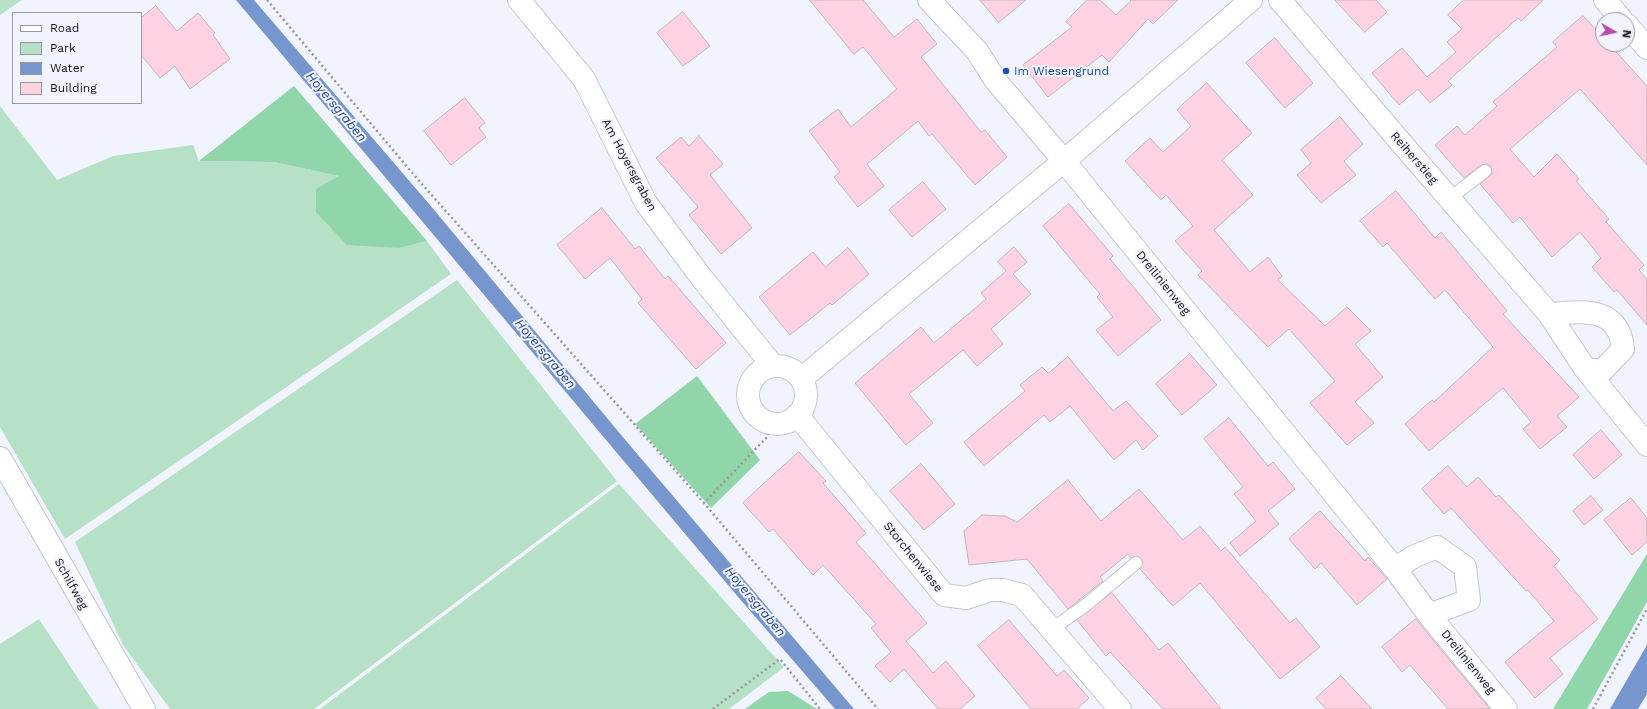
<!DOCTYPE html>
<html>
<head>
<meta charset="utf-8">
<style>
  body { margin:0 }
  #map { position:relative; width:1647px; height:709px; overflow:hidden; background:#f1f4fe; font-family:"Work Sans",sans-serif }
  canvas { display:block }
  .legend { position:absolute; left:12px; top:12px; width:130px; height:92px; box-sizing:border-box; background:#f1f4fe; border:1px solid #989aa1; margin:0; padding:5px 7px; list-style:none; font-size:12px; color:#121316 }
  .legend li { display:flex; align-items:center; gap:8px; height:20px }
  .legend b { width:20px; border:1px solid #989aa1 }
  .north { position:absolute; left:1595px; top:12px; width:40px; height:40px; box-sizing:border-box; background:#f1f4fe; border:1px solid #989aa1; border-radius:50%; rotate:99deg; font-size:11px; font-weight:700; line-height:16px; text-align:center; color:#121316 }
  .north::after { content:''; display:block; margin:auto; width:14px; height:18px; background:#b84baa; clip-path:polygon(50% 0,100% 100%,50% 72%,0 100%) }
</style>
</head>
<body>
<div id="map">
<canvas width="1647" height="709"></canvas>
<ul class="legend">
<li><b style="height:5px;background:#fff"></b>Road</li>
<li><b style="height:11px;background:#b6e1c6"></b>Park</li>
<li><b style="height:11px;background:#7796ce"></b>Water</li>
<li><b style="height:11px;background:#fed2e3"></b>Building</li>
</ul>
<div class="north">N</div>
</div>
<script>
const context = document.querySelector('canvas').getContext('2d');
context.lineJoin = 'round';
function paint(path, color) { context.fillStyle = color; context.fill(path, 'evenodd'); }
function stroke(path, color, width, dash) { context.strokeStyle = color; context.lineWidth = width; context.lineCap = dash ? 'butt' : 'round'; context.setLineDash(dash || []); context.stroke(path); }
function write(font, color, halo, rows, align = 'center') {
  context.font = font + ' "Work Sans",sans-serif'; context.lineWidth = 4; context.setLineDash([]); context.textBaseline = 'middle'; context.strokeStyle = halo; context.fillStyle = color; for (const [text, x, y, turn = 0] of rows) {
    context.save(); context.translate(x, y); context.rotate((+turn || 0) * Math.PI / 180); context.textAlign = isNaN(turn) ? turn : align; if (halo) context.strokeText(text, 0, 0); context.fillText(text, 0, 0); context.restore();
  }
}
paint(new Path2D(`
  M 0,0 L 22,0 L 0,15 Z
  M 0,106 L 57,180 L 113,156 L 193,145 L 199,161 L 274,162 L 340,176 L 400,248 L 427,241 L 451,274 L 65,539 L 0,427 Z
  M 457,280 L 617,481 L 314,709 L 170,709 L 123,645 L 75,542 Z
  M 619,484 L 784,667 L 729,709 L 320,709 Z
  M 39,619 L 95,704 L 100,709 L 0,709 L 0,644 Z`), '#b6e1c6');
paint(new Path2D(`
  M 294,86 L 427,241 L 400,248 L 347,245 L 316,212 L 316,189 L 339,176 L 274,162 L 199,161 Z
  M 697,376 L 760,460 L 711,508 L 635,424 Z
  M 1647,554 L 1647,602 L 1587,709 L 1553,709 Z
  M 788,691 L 817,709 L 745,709 L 769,692 Z`), '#91d5ab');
paint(new Path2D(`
  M 236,0 L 254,0 L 430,205 L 622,436 L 854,709 L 835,709 L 739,598 Z
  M 1647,645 L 1647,694 L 1638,709 L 1610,709 Z`), '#7796ce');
const building = new Path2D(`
  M 810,0 L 863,0 L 894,37 L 917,19 L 937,44 L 921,57 L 981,132 L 985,130 L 1007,157 L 975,185 L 932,134 L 929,136 L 918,121 L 867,164 L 884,186 L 858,207 L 834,177 L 840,172 L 809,131 L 838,109 L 851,127 L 897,89 L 863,47 L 854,54 Z
  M 980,0 L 1026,0 L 999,22 Z
  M 1087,0 L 1100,0 L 1116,15 L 1131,1 L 1130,0 L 1178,0 L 1153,24 L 1148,19 L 1109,62 L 1102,55 L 1048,97 L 1023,65 L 1072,27 L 1066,22 Z
  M 1335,0 L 1376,0 L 1387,12 L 1365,32 Z
  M 1464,0 L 1543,0 L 1521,21 L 1518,18 L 1448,81 L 1452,85 L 1430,103 L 1418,89 L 1399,105 L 1372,73 L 1402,48 L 1427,77 L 1456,52 L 1447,42 L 1462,29 L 1448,15 Z
  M 156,6 L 177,31 L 198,13 L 215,33 L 213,35 L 230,59 L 190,89 L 175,66 L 160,78 L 141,55 L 141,18 Z
  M 683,12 L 710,46 L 683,66 L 657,33 Z
  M 1583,16 L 1603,37 L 1603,44 L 1609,44 L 1647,86 L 1647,165 L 1580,89 L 1510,149 L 1534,177 L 1557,154 L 1579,179 L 1576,181 L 1609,219 L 1606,222 L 1644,265 L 1639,270 L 1647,279 L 1647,325 L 1617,290 L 1614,292 L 1592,267 L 1601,258 L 1580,232 L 1552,257 L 1520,217 L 1513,223 L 1480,184 L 1492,174 L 1491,166 L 1487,164 L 1481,165 L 1464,178 L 1435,145 L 1457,126 L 1465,135 L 1497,106 L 1493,102 L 1557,47 L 1553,42 Z
  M 1275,38 L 1313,83 L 1285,108 L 1246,63 Z
  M 1207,83 L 1252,133 L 1222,160 L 1253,195 L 1214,230 L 1250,272 L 1268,257 L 1282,276 L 1278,280 L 1325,326 L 1347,307 L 1371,331 L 1355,344 L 1383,377 L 1355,402 L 1374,423 L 1347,445 L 1310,403 L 1335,381 L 1289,329 L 1268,347 L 1198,275 L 1202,271 L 1175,241 L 1193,226 L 1166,195 L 1161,200 L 1125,161 L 1150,138 L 1163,152 L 1191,126 L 1177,110 Z
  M 465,98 L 485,123 L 479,128 L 486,137 L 451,165 L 424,131 Z
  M 1340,117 L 1363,144 L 1344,161 L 1356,175 L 1321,203 L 1297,175 L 1311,163 L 1301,150 Z
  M 699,136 L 723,164 L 710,175 L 752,228 L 721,254 L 689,215 L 698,207 L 656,158 L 681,137 L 689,146 Z
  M 923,182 L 946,209 L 912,237 L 889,210 Z
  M 1396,191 L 1435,238 L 1441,232 L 1507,311 L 1503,314 L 1579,397 L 1557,416 L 1567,427 L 1540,449 L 1523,429 L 1531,422 L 1503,388 L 1429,451 L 1405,424 L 1432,400 L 1434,402 L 1493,347 L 1445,290 L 1435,299 L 1387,243 L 1383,247 L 1360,221 Z
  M 1069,204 L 1113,256 L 1110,259 L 1161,320 L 1118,356 L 1096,330 L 1113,317 L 1097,297 L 1100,294 L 1043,226 Z
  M 602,208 L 635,249 L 639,246 L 665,279 L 668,276 L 726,343 L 696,369 L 638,303 L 642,299 L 610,258 L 585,279 L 557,245 Z
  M 1014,247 L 1027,262 L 1013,274 L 1031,294 L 991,329 L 1003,344 L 977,366 L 963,350 L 909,394 L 933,423 L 906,445 L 855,383 L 921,327 L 934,343 L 986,299 L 981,293 L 1006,271 L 998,262 Z
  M 848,248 L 869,274 L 832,305 L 830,303 L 790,335 L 759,297 L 813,252 L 825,267 Z
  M 1190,354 L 1217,385 L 1182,415 L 1156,384 Z
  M 1068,357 L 1113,411 L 1126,401 L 1158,436 L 1143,450 L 1136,440 L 1114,460 L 1070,406 L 1050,422 L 1044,415 L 984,466 L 964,442 L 1025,391 L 1020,385 L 1042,367 L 1048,373 Z
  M 1229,418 L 1268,466 L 1273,462 L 1295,489 L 1268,511 L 1279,524 L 1240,556 L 1230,543 L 1256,521 L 1234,494 L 1243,487 L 1204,439 Z
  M 1601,430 L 1622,455 L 1594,479 L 1573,455 Z
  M 799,452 L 826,481 L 823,483 L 866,533 L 856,542 L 927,623 L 906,641 L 933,673 L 946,661 L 975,696 L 960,709 L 938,709 L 904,669 L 890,682 L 875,666 L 891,652 L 871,628 L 876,624 L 823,565 L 813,575 L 773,529 L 769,532 L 743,503 Z
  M 921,464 L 955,504 L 924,530 L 890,491 Z
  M 1448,466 L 1467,487 L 1478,477 L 1496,497 L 1499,495 L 1560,560 L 1554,566 L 1598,619 L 1550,658 L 1563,674 L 1535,698 L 1505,662 L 1554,621 L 1528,590 L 1526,591 L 1451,508 L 1444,514 L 1422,489 Z
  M 1068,480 L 1101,521 L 1139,489 L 1183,540 L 1200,526 L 1221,551 L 1225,547 L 1290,623 L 1296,618 L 1320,647 L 1280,679 L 1200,583 L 1173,606 L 1140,569 L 1143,562 L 1138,556 L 1131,558 L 1128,554 L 1100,577 L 1103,581 L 1068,609 L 1027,559 L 969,565 L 964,531 L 982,515 L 1005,516 L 1017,522 Z
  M 1591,496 L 1603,510 L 1584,525 L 1573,511 Z
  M 1631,498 L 1647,518 L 1647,542 L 1632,555 L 1604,520 Z
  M 1320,511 L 1365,561 L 1368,557 L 1387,579 L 1357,605 L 1321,563 L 1315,569 L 1289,539 Z
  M 1112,593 L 1159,650 L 1168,643 L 1221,709 L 1163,709 L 1110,652 L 1106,656 L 1077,620 Z
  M 1416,619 L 1419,623 L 1490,709 L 1448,709 L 1410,665 L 1402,672 L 1382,647 Z
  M 1009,620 L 1057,676 L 1064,670 L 1089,698 L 1077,709 L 1031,709 L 978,646 Z
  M 1341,676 L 1372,709 L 1326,709 L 1316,698 Z`);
paint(building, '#fed2e3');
stroke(building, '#c1b6ba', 1);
const service = new Path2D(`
  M 1449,199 L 1485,171
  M 1052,629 L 1086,605 L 1136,563`);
const minor = new Path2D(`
  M 519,0 L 584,79 L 646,203 L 701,277 L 773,366
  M 929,0 L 977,51 L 996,81 L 1064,161 L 1395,569 L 1429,615 L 1469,600 L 1465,567 L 1437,547 L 1413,557 L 1395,569
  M 1280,0 L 1397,138 L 1549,314 L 1586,370 L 1603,370 L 1623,349 C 1619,305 1582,312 1549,314
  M 1605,0 L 1622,20
  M 1627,25 L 1647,48
  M748 395a29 29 0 1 1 58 0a29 29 0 1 1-58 0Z
  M 1586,370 L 1647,445
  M 801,379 L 1064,161 L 1251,0
  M 797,415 L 944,595 L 966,598 L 990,590 L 1003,590 L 1022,595 L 1120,709
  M 0,458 L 144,709
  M 1429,615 L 1506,709`);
stroke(service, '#c4c7d0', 14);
stroke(minor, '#c4c7d0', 24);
stroke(new Path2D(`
  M 267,0 L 414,175 L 704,503
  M 771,423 L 767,437 L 704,503 L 878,709
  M 713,709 L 780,659 L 820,709
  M 1593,709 L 1647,609`), '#96989f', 2.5, [2, 3]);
stroke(service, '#fff', 12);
stroke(minor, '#fff', 22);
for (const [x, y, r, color] of [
  [1006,71,4,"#1a4fb4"]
]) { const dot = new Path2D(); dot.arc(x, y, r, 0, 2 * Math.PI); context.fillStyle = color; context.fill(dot); stroke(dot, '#f1f4fe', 1.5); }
write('12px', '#164399', '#f1f4fe', [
  ["Im Wiesengrund",1014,71]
], 'left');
write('12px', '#121316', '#f1f4fe', [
  ["Reiherstieg",1414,158,49],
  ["Am Hoyersgraben",629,165,62],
  ["Dreilinienweg",1163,283,51],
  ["Storchenwiese",913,557,51],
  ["Schilfweg",71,584,61],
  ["Dreilinienweg",1468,662,51]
]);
write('italic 13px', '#224589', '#f1f4fe', [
  ["Hoyersgraben",336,107,50],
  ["Hoyersgraben",545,354,50],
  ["Hoyersgraben",755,602,50]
]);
</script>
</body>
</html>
